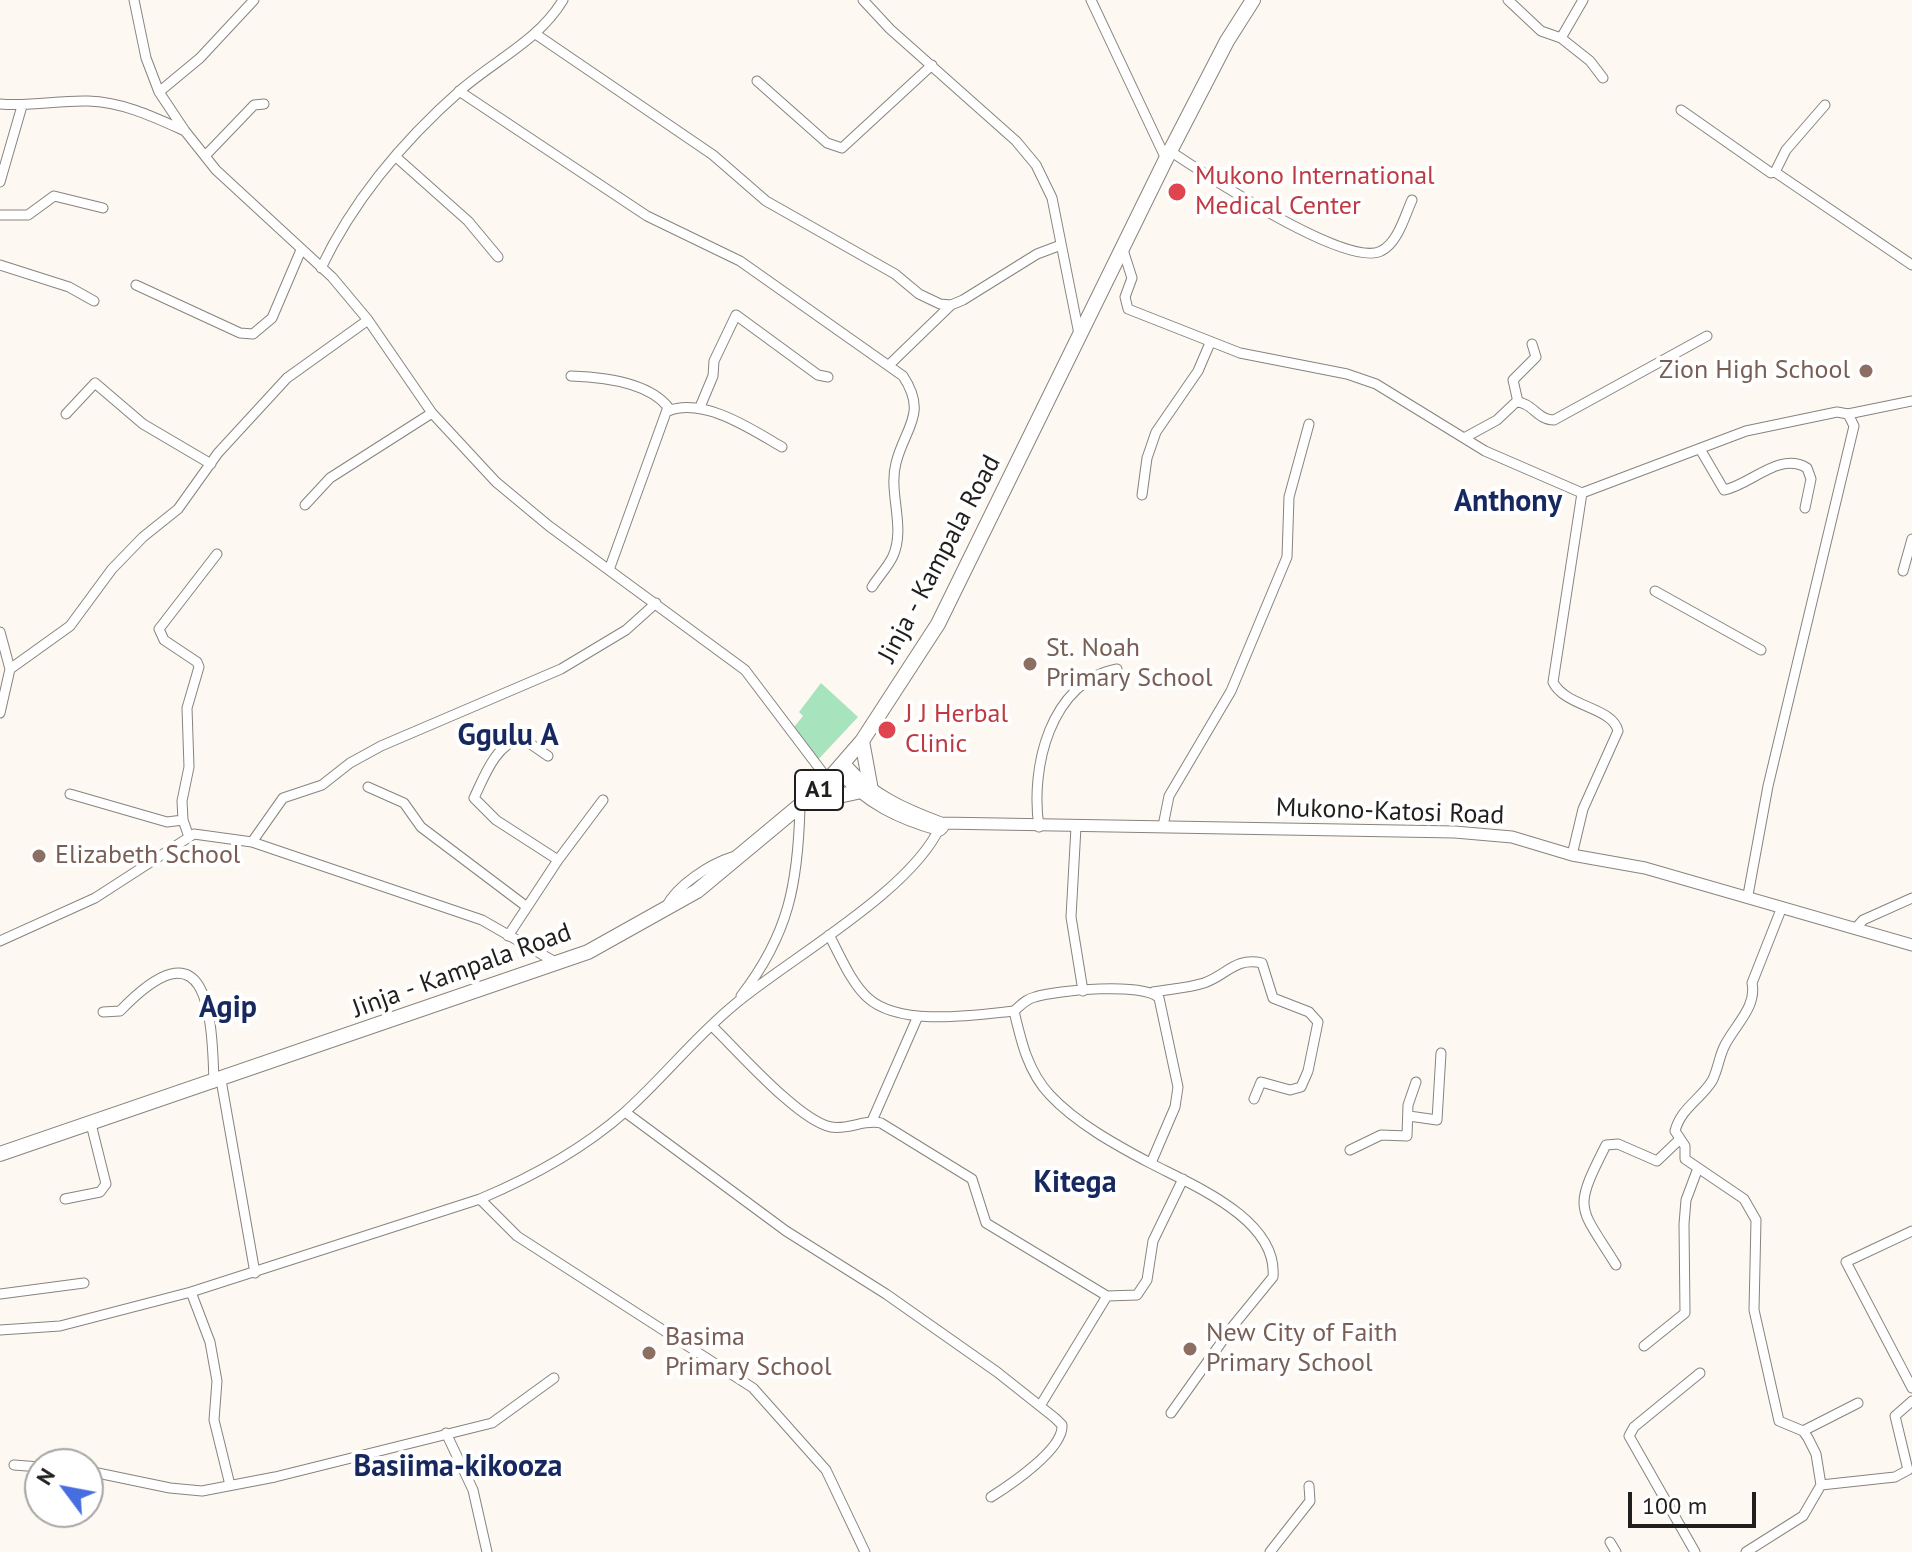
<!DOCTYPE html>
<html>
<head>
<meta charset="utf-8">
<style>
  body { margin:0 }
  #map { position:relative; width:1912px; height:1552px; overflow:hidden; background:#fef8f2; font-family:"PT Sans",sans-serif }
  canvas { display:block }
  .north { position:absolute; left:24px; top:1448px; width:80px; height:80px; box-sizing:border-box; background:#fff; border:2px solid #a6a5a5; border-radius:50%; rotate:302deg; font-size:22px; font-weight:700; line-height:32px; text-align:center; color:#211f1d }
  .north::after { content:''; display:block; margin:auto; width:28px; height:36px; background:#476ee0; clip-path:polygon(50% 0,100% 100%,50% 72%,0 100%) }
  .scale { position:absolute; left:1628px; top:1492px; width:128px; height:36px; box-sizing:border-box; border:4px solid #211f1d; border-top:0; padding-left:10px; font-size:24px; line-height:28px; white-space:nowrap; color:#211f1d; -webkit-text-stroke:6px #fff; paint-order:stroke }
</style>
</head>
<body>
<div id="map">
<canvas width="1912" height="1552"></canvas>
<div class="north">N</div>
<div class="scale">100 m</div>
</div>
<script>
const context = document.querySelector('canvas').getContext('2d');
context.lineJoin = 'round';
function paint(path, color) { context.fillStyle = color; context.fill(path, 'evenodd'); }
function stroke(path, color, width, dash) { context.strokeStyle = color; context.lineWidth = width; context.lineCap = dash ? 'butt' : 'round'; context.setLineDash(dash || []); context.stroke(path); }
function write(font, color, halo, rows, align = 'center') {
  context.font = font + ' "PT Sans",sans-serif'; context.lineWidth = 8; context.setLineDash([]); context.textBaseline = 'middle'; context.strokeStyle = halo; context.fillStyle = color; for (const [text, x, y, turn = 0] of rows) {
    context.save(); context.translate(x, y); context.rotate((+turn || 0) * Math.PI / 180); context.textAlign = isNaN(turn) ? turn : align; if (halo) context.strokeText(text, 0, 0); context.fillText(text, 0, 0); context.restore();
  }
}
paint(new Path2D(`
  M 821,683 L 858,717 L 814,764 L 807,761 L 790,732 L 803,716 L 799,712 Z`), '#a7e4bd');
const minor = new Path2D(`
  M 134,0 L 146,58 L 159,92 L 185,131 L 216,170 L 332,277 L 368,320 L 432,413 L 496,482 L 549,526 L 745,670 L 829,781
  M 863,0 L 890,29 L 1016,141 L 1036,165 L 1052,198 L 1079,334
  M 1091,0 L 1166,159
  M 1508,0 L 1541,31 L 1561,38
  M 1583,0 L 1561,38 L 1590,61 L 1603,78
  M 537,35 L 713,155 L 766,201 L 895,274 L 919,294 L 940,304 L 951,305 L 963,300 L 1037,254 L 1061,245
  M 757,81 L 827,143 L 842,148 L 932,65
  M 459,91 L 647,216 L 740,261 L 903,376 C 928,414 905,427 896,463 C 888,493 906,527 893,556 C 888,567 878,577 872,587
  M 159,92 L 200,58 L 254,0
  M 0,104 C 30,107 59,100 88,101 C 123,102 154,117 185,131
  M 1825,105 L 1786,150 L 1775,172 L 1912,265
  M 1681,110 L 1771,173 L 1775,172
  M 1170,151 C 1203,173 1347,269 1381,251 C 1398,243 1405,215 1412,200
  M 205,156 L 254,105 L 264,104
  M 396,157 L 468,221 L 498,257
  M 0,182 L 22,106
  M 0,215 L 28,215 L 54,196 L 103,208
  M 1123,250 L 1132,278 L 1125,297 L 1128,309 L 1240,353 L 1347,374 L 1376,384 L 1485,451 L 1582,493 L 1746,431 L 1837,412 L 1848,414 L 1854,426 L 1768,786 L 1748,895
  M 0,265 L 69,287 L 94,301
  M 321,268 C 354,199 405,139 462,89 C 497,59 539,40 563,0
  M 136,285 L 240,333 L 253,334 L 272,318 L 301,250
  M 889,365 L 951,305
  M 571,376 C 601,377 648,382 668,407 L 609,570
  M 1518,402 L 1513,380 L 1536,357 L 1532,344
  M 700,407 L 713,376 L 714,361 L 736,315 L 818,375 L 828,377
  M 668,411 C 704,397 751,429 782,447
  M 66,414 L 95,383 L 143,424 L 211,464
  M 1848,414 L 1912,401
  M 1464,438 L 1497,420 L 1516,402 C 1532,402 1537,420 1554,420 L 1707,336
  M 1700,449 L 1724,490 C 1751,485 1779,451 1807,468 L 1811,479 L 1805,508
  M 1142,495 L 1147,458 L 1156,432 L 1198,371 L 1210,343
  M 305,505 L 330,478 L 432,413
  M 1903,571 L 1912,539
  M 1655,591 L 1761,650
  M 0,632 L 10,669 L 0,713
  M 10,669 L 70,626 L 112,569 L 143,537 L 178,509 L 218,453 L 287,378 L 368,320
  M 368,787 L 404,803 L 421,827 L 527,907
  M 70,794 L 167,822 L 183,820
  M 1163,826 L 1169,796 L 1231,691 L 1287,557 L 1289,497 L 1309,424
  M 1039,827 C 1030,768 1050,682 1117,669
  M 1076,827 L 1071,917 L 1083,991
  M 189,837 L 183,820 L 182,801 L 189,767 L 187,708 L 199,667 L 197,662 L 164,640 L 159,629 L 217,554
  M 252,842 L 283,798 L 322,785 L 350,763 L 381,746 L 561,669 L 626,630 L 656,603
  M 1572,855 L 1583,809 L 1618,731 C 1613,707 1565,707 1553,682 L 1582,493
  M 558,860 L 603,800
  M 666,907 C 677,885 710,864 732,857
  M 1855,929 L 1863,920 L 1912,898
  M 829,935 C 840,955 851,983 868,998 C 900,1027 975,1015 1014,1011 C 1021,1041 1028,1072 1050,1095 C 1076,1123 1116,1145 1150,1163 C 1192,1185 1278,1219 1273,1277 L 1233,1326 L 1171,1413
  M 508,936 L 558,860 L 496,820 L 474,798 C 484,777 496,743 522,738 L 548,756
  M 0,941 L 95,898 L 194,834 L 252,842 L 482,920 L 557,963
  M 1153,992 C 1170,989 1188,988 1204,983 C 1227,975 1235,957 1262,963 L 1273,998 L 1309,1012 L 1318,1022 L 1308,1071 L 1301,1087 L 1290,1090 L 1261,1082 L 1254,1099
  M 741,996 C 789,934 798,883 800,807
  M 1014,1011 C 1021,1005 1026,999 1035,997 C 1057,990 1144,982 1159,998 L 1178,1087 L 1175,1107 L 1151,1163
  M 103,1012 L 120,1011 C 206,922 212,1008 214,1083
  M 712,1026 C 738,1051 799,1121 831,1127 C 849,1130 864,1119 881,1123 L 972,1179 L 986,1223 L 1107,1296 L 1137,1295 L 1147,1280 L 1153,1241 L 1183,1179
  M 221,1080 L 255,1273
  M 625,1112 L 786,1231 L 886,1294 L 997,1372 L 1055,1418 L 1062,1425 C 1064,1449 1010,1485 991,1497
  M 1409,1116 L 1437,1120 L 1441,1053
  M 872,1121 L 918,1016
  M 1350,1150 L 1381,1135 L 1407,1136 L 1408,1105 L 1416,1082
  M 65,1199 L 100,1192 L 106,1184 L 91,1124
  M 480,1199 L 517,1236 L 753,1388 L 826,1470 L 865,1552
  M 1912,1231 L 1846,1262 L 1912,1388
  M 1616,1265 C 1579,1205 1572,1212 1606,1145 L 1618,1144 L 1657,1161 L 1680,1139
  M 191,1292 L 210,1342 L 217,1381 L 214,1420 L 230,1485
  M 0,1294 L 84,1283
  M 0,1330 L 60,1326 L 191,1292 L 480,1199 C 532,1177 582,1150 625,1112 C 663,1078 695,1037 734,1005 C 790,958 910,892 940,827
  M 1644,1346 L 1685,1313 L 1684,1224 L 1686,1200 L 1698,1168
  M 1040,1406 L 1107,1296
  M 1803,1431 L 1858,1403
  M 446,1433 L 473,1490 L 487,1552
  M 14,1465 L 40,1467
  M 88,1471 L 170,1488 L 202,1491 L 275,1477 L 492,1423 L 554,1378
  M 1821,1485 L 1895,1477 L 1908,1470 L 1895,1416 L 1912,1401
  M 1610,1542 L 1616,1552
  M 1270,1552 L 1310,1501 L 1309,1486
  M 1695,1552 L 1629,1436 L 1634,1427 L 1700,1373
  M 1746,1552 L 1803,1516 L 1821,1485 L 1816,1454 L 1808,1438 L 1803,1431 L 1779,1421 L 1754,1310 L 1756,1220 L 1744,1199 L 1685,1159 L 1685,1146 L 1675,1131 C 1681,1108 1700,1100 1712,1081 C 1718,1070 1719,1056 1725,1045 C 1735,1025 1757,1007 1752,983 L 1782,907`);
const major = new Path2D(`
  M 845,764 C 872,795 903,809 941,823 L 1455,832 L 1512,837 L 1572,855 L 1645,868 L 1912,945
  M 839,771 C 866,803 900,819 940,830 L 943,827`);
const highway = new Path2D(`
  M 862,741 L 871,790
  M 822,787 L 834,797 L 857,792
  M 0,1154 L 588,952 L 697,891 L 822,787 L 862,741 L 938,624 L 1166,159 L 1227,41 L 1253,0`);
stroke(minor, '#88837e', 11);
stroke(major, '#88837e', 13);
stroke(highway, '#88837e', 16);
stroke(minor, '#fff', 9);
stroke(major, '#fff', 11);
stroke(highway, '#fff', 14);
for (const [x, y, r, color] of [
  [1177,192,10,"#e0444e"],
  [1866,371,8,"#8d6e63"],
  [1030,664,8,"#8d6e63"],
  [887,730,10,"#e0444e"],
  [39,856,8,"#8d6e63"],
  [1190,1349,8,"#8d6e63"],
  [649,1353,8,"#8d6e63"]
]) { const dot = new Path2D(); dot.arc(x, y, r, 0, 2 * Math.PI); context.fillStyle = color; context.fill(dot); stroke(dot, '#fff', 3); }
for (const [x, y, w] of [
  [819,790,48]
]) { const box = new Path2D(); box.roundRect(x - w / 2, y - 20, w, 40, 6); context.fillStyle = '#fff'; context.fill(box); stroke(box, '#211f1d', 2); }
write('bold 24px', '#211f1d', null, [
  ["A1",819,790]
]);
write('26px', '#be3a42', '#fff', [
  ["Mukono International",1195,177],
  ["Medical Center",1195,207],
  ["J J Herbal",905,715],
  ["Clinic",905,745]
], 'left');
write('26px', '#785e54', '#fff', [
  ["Zion High School",1850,371,"right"],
  ["St. Noah",1046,649],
  ["Primary School",1046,679],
  ["Elizabeth School",55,856],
  ["New City of Faith",1206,1334],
  ["Primary School",1206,1364],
  ["Basima",665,1338],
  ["Primary School",665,1368]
], 'left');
write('26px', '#211f1d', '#fff', [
  ["Jinja - Kampala Road",940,559,-62],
  ["Mukono-Katosi Road",1390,812,2],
  ["Jinja - Kampala Road",462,971,-20]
]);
write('bold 30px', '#17285f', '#fff', [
  ["Anthony",1508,502],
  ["Ggulu A",508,736],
  ["Agip",228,1008],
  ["Kitega",1075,1183],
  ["Basiima-kikooza",458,1467]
]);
</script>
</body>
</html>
